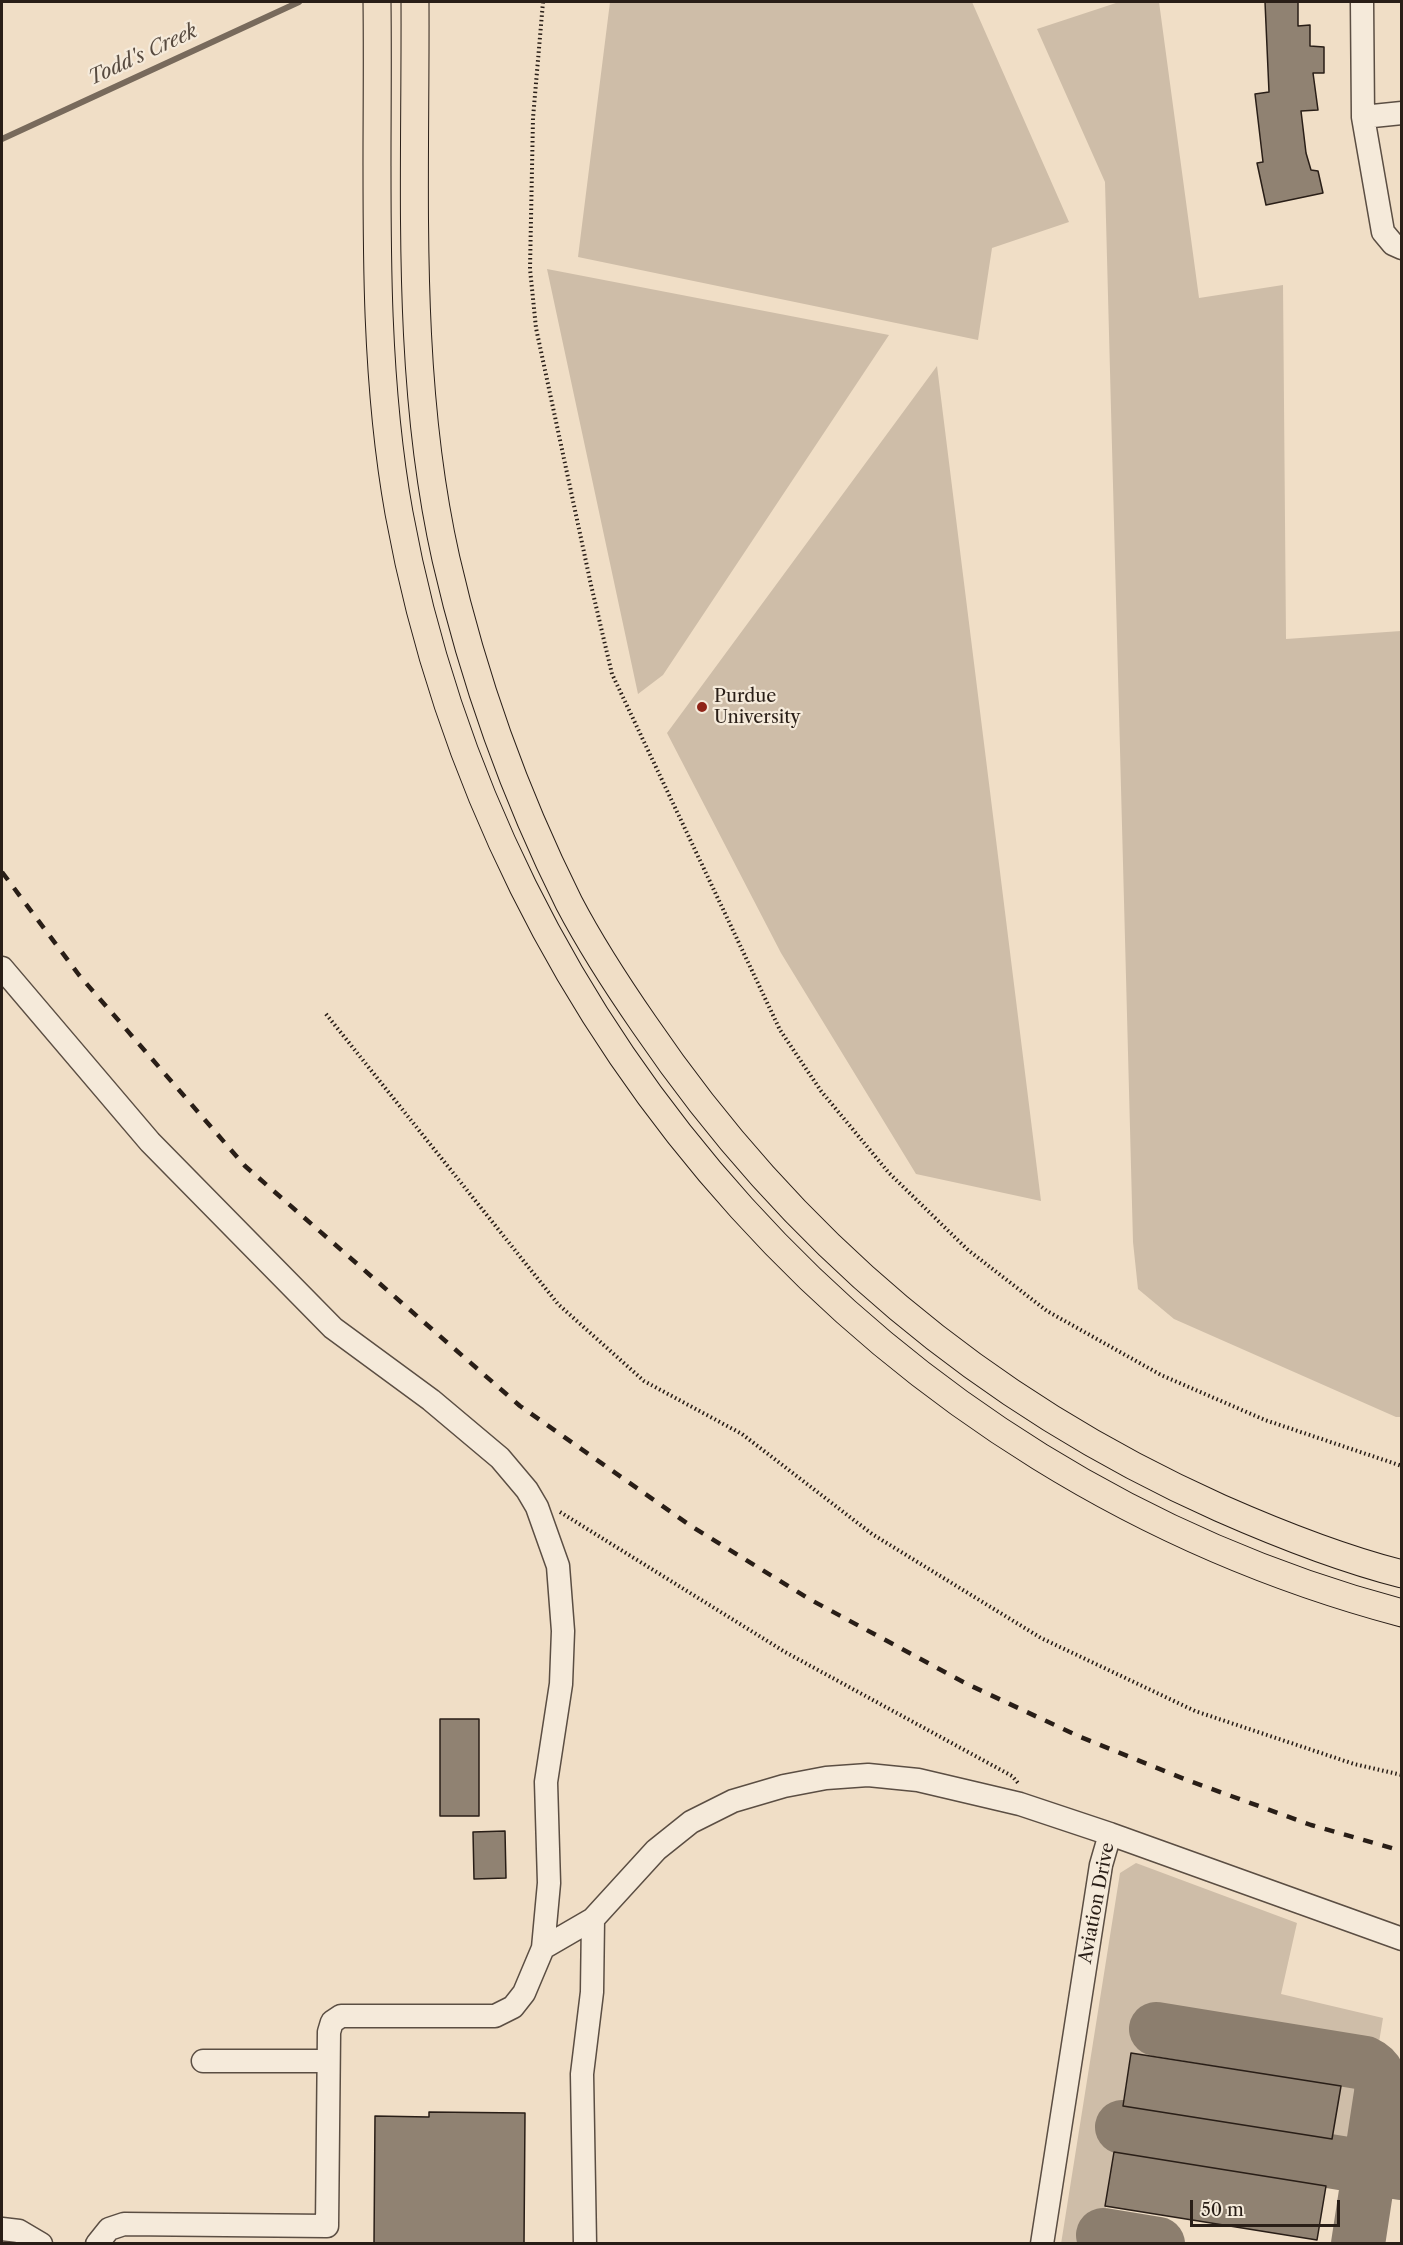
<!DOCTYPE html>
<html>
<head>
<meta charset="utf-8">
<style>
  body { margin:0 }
  #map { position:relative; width:1403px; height:2245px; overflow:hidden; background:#f0dec6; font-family:"Libre Caslon Text",serif }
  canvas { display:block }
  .frame { position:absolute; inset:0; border:3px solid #291e17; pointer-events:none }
  .scale { position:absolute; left:1190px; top:2200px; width:150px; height:27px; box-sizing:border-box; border:3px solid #291e17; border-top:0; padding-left:8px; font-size:18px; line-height:21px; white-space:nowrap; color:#291e17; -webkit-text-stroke:4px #f5eada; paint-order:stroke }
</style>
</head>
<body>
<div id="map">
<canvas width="1403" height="2245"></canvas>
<div class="frame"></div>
<div class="scale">50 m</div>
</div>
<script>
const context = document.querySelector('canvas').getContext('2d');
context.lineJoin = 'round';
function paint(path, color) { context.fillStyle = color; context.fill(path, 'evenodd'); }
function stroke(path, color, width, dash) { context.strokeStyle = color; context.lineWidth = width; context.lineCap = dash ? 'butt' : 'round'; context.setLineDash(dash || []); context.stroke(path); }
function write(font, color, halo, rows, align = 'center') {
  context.font = font + ' "Libre Caslon Text",serif'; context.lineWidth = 4.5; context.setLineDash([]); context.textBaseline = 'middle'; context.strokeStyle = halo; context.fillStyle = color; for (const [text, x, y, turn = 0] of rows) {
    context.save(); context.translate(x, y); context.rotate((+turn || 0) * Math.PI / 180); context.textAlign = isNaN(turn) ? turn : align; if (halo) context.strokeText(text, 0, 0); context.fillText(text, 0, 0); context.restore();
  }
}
paint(new Path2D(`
  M 610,2 L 972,2 L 1069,222 L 992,248 L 978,340 L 578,257 Z
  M 1119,2 L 1159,2 L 1199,298 L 1283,285 L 1286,639 L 1401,631 L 1401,1417 L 1396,1417 L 1174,1319 L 1138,1289 L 1133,1242 L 1105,182 L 1037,29 Z
  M 547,269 L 889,335 L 663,675 L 638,694 Z
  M 937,366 L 1041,1201 L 916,1174 L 781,953 L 667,733 Z
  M 1136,1863 L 1297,1923 L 1281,1994 L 1383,2018 L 1378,2048 L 1367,2052 L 1157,2020 L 1152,2056 L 1131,2053 L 1100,2243 L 1061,2244 L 1120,1873 Z
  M 1345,2070 C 1372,2078 1357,2120 1354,2140 L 1333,2149 L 1309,2146 L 1309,2135 L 1332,2138 L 1341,2086 L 1337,2085 L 1339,2073 Z
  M 1388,2110 L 1401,2112 L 1401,2162 C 1379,2147 1386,2134 1388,2110 Z`), '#cebda8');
stroke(new Path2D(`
  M 2,139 L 299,2`), '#786a5c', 6);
stroke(new Path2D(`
  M 1156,2029 L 1365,2063 C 1378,2069 1382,2080 1381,2093 L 1358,2244
  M 1122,2127 L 1402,2173
  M 1103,2235 L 1158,2244`), '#8c7e6e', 54);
const building = new Path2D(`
  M 1265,2 L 1298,2 L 1298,26 L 1310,25 L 1310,46 L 1324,47 L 1324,73 L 1313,73 L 1318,110 L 1301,111 L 1306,153 L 1311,170 L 1318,171 L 1323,193 L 1266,205 L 1257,163 L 1263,162 L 1255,94 L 1269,92 Z
  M 440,1719 L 479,1719 L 479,1816 L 440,1816 Z
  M 505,1831 L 506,1878 L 474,1879 L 473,1832 Z
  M 1131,2053 L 1341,2086 L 1332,2139 L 1123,2106 Z
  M 429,2112 L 525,2113 L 524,2244 L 374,2244 L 375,2116 L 429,2117 Z
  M 1114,2152 L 1326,2186 L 1317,2240 L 1105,2206 Z`);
paint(building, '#908272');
stroke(building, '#291e17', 1.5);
const minor = new Path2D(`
  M 1362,2 L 1363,117 L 1383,232 L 1393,244 L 1402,248
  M 1363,117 L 1402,113
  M 2,968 L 150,1142 L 333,1328 L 431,1400 L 500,1458 L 527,1490 L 537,1507 L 558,1566 L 563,1631 L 561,1684 L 546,1782 L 549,1883 L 543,1948
  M 203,2061 L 328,2061
  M 2,2229 L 19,2231 L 41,2244
  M 97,2244 L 109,2229 L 124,2224 L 327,2226 L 329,2032 L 332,2022 L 341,2016 L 495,2016 L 513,2007 L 524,1993 L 543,1948 L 593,1919 L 656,1850 L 691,1822 L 733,1801 L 784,1786 L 826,1778 L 868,1775 L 918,1780 L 1020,1804 L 1110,1834
  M 585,2244 L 582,2074 L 592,1992 L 593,1919
  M 1042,2244 L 1101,1865 L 1110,1834 L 1402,1939`);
const major = new Path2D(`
  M 377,2 C 379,171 369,346 399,513 C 495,1038 883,1475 1402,1613
  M 415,2 C 416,187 405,377 446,559 C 473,677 515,795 569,903 C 591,945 617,985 644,1024 C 790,1239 983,1402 1220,1508 C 1279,1534 1339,1558 1402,1574`);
stroke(minor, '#5b4e43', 25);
stroke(major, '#291e17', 29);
stroke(new Path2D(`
  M 543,2 L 533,118 L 530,269 L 536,328 L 591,585 L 612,674 L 780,1030 L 821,1091 L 889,1173 L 968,1250 L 1047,1311 L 1161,1375 L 1265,1420 L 1402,1466
  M 326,1014 L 558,1304 L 644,1381 L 742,1434 L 872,1534 L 1041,1638 L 1195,1711 L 1354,1764 L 1402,1775
  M 560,1512 L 785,1652 L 1012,1776 L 1018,1783`), '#291e17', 4, [1.5, 3]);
stroke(minor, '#f5eada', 22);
stroke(major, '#f0dec6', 27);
stroke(new Path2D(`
  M 2,872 L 79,975 L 245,1166 L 520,1406 L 691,1526 L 811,1600 L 965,1683 L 1078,1736 L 1187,1780 L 1311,1825 L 1402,1851`), '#291e17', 4.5, [10, 10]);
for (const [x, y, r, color] of [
  [702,707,6,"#8f2418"]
]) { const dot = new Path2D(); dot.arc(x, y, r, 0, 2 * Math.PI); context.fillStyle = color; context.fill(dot); stroke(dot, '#f5eada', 2); }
write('18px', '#291e17', '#f5eada', [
  ["Purdue",714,697],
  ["University",714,718]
], 'left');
write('18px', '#291e17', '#f5eada', [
  ["Aviation Drive",1097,1903,-79]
]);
write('italic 20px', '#574a3f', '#f5eada', [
  ["Todd's Creek",143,55,-25]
]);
</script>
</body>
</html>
